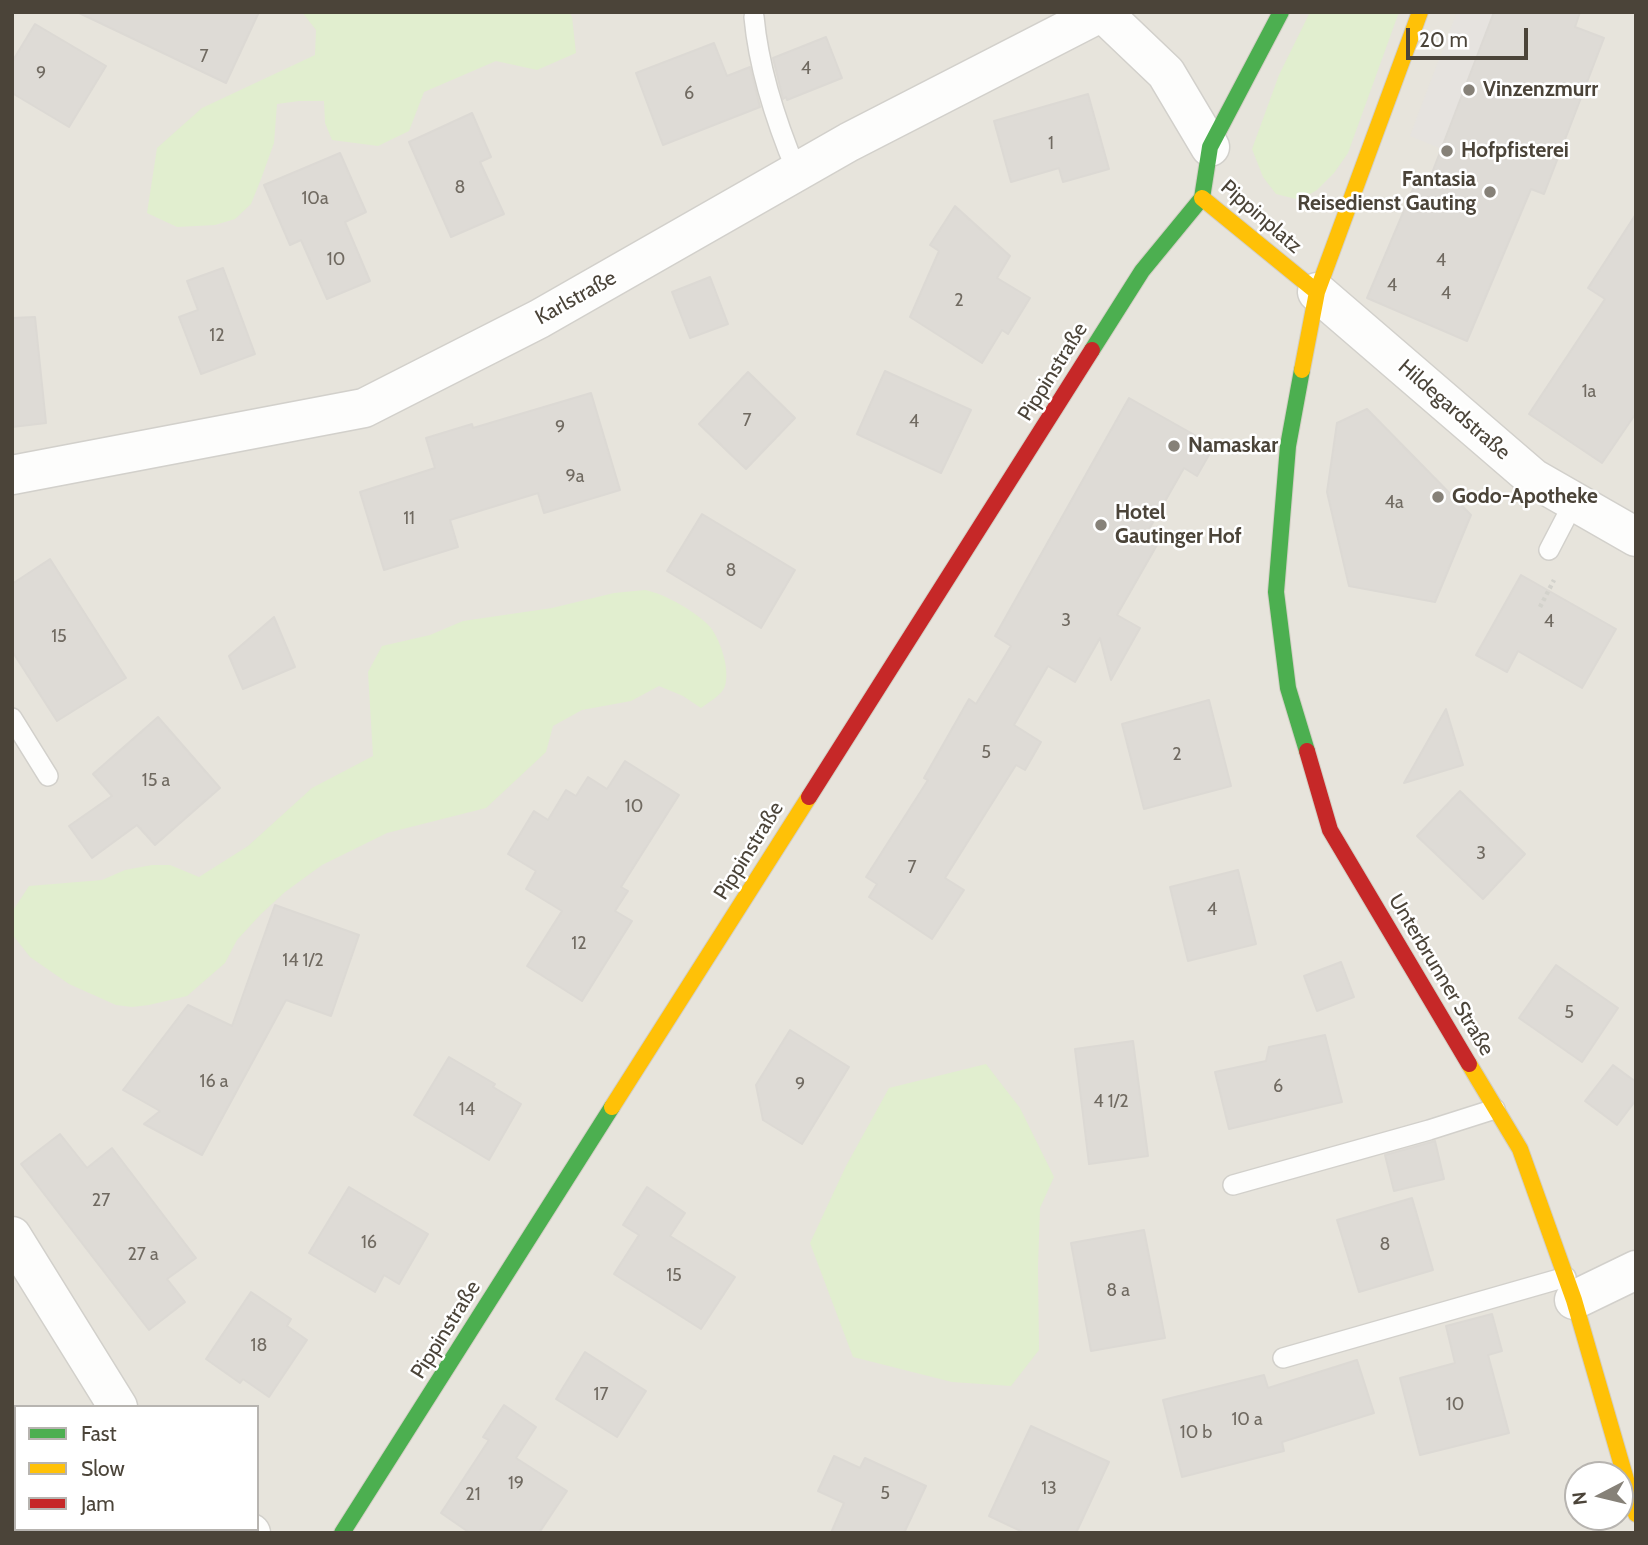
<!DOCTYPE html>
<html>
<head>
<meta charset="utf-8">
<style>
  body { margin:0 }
  #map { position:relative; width:1648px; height:1545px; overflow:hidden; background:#f4f2ee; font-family:Cabin,sans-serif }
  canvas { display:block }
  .frame { position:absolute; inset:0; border:14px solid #4b4439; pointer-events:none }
  .legend { position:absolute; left:14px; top:1405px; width:245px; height:126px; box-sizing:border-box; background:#fff; border:2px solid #b7b4b0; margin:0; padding:9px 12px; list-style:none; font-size:21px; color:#4b4439 }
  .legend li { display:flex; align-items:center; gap:14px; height:35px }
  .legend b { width:35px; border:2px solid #b7b4b0 }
  .north { position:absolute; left:1564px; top:1461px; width:70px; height:70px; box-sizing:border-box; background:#fff; border:2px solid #b7b4b0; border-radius:50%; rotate:263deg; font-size:19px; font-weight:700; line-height:28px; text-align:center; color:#4b4439 }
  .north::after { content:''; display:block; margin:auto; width:24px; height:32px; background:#868178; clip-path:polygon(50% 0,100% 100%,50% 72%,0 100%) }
  .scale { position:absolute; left:1406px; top:28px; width:122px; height:32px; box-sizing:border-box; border:4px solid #4b4439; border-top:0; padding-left:9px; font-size:21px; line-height:24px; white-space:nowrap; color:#4b4439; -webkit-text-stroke:5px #fff; paint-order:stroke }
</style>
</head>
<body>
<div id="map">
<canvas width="1648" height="1545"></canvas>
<div class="frame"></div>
<ul class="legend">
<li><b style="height:9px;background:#4caf50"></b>Fast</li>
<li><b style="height:9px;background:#ffc107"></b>Slow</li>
<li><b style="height:9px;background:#c62828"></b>Jam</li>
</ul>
<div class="north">N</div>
<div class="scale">20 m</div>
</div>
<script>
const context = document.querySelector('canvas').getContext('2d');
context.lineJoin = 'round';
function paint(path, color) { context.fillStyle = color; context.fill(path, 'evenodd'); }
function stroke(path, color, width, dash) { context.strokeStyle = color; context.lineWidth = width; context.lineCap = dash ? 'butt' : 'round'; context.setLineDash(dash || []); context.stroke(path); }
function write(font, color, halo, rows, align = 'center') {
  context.font = font + ' Cabin,sans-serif'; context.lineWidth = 5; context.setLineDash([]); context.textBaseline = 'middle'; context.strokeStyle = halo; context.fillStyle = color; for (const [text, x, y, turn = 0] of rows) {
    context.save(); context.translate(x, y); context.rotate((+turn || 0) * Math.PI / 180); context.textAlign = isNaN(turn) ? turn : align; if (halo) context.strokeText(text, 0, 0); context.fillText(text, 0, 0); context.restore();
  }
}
paint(new Path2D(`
  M 12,12 L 1636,12 L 1636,1533 L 12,1533 ZM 16,1407 L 257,1407 L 257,1529 L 16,1529 ZM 1578,1475 L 1620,1475 L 1620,1517 L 1578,1517 Z`), '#e7e4dc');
paint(new Path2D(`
  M 302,12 L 569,12 L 572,17 L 576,53 L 537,70 L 496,61 L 424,92 L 409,131 L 378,146 L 332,140 L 325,123 L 324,101 L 299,101 L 277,104 L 274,143 L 261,179 L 251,204 L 235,219 L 215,225 L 177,227 L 147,213 L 157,148 L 202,108 L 315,55 L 316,30 Z
  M 1310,12 L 1399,12 L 1348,153 L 1334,173 L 1317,190 L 1300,200 L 1276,194 L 1263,177 L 1252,149 L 1279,75 Z
  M 645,590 C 663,593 699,613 711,628 C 721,642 730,669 725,686 C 722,695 709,702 701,708 L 683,696 L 659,686 L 631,701 L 582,710 L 553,726 L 546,752 L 486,808 L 387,833 L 322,865 L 285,892 L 261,914 L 237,940 L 225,963 L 187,996 L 149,1005 L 132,1007 L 116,1005 L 69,984 L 30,957 L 12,934 L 12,912 L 29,886 L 102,880 L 125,870 L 152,865 L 170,865 L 199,877 L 248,846 L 312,788 L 373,756 L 368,672 L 382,646 L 430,635 L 463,621 L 552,608 L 614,593 Z
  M 986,1064 L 1020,1108 L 1054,1177 L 1040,1208 L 1038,1267 L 1039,1350 L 1011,1386 L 952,1382 L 853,1357 L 810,1243 L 846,1166 L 889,1088 Z`), '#e1eecf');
paint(new Path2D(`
  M 1457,12 L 1494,12 L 1442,149 L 1410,136 Z`), '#e6e3df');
const building = new Path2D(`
  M 77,12 L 259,12 L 226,83 Z
  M 1494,12 L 1580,12 L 1575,27 L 1604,38 L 1544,194 L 1531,189 L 1467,341 L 1367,298 L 1416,182 L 1427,186 Z
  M 35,24 L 106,66 L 69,127 L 12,93 L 12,62 Z
  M 826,37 L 842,78 L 787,100 L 786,97 L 783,99 L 773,58 Z
  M 714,43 L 727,76 L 750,67 L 760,107 L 663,145 L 636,73 Z
  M 1088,94 L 1109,169 L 1063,182 L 1059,168 L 1011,182 L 994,121 Z
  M 472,113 L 491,157 L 480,162 L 504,214 L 451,237 L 409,142 Z
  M 340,153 L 366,212 L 345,222 L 370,281 L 327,299 L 301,240 L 290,245 L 264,185 Z
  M 955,206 L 1010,256 L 997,278 L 1030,298 L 1008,334 L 1002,330 L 982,363 L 910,317 L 939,251 L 930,245 Z
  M 1636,214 L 1636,413 L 1602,463 L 1529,414 L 1605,299 L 1588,288 Z
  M 223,268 L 255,354 L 201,374 L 179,317 L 198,310 L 187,281 Z
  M 710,277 L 728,324 L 690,338 L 672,292 Z
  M 35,317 L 46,423 L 12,427 L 12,318 Z
  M 885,371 L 971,410 L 941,473 L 857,434 Z
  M 748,372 L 795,418 L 746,469 L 699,424 Z
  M 591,393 L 620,490 L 544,513 L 538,493 L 450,520 L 458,547 L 384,570 L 360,492 L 435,468 L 426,438 L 472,424 L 473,428 Z
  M 1129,398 L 1214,446 L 1197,476 L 1184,468 L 1144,538 L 1157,545 L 1117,615 L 1140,628 L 1111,680 L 1100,638 L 1075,682 L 1048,666 L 1014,725 L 1041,742 L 1025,770 L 1016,765 L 945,878 L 964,890 L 932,939 L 869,897 L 877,884 L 866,877 L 928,780 L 924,778 L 969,699 L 976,704 L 1011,646 L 995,636 Z
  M 1367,409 L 1471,515 L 1435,602 L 1349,586 L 1327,492 L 1337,423 Z
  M 702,514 L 795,570 L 761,628 L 667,571 Z
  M 50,559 L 126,678 L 57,721 L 12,651 L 12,584 Z
  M 1521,575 L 1616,629 L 1582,688 L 1518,651 L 1507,672 L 1476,655 Z
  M 274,617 L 295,667 L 243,689 L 229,656 Z
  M 1209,700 L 1231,786 L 1144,809 L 1122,724 Z
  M 1446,709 L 1463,765 L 1404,783 Z
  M 158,717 L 220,788 L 155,845 L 137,825 L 92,858 L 69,826 L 112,796 L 93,774 Z
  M 625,761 L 679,795 L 621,887 L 628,891 L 615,911 L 632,921 L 582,1001 L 527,966 L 562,911 L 526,889 L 536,871 L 508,854 L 534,811 L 548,820 L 566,790 L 576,796 L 588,777 L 607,789 Z
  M 1460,791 L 1525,854 L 1483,899 L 1417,836 Z
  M 1238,870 L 1256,944 L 1188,961 L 1170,887 Z
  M 275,905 L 359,935 L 331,1016 L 286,1000 L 202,1155 L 144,1124 L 160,1111 L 123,1090 L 188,1005 L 232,1026 Z
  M 1341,962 L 1354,997 L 1317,1011 L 1304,976 Z
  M 1556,965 L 1618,1008 L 1582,1062 L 1519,1018 Z
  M 790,1030 L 849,1067 L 802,1144 L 763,1120 L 756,1085 Z
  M 1325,1035 L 1342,1102 L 1229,1129 L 1215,1072 L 1266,1061 L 1269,1047 Z
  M 1133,1041 L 1148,1156 L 1089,1164 L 1075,1049 Z
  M 449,1057 L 495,1084 L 493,1087 L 521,1104 L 489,1160 L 414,1115 Z
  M 1613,1065 L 1636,1082 L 1636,1100 L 1617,1125 L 1585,1101 Z
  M 60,1134 L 87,1168 L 112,1148 L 196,1258 L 167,1279 L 185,1302 L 149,1330 L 21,1164 Z
  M 1435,1141 L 1444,1179 L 1394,1191 L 1385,1155 Z
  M 349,1187 L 428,1234 L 399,1284 L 384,1275 L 375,1292 L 309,1253 Z
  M 647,1187 L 685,1213 L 670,1236 L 735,1277 L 701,1329 L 614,1274 L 639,1235 L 623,1225 Z
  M 1412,1198 L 1433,1270 L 1359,1292 L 1337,1220 Z
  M 1144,1230 L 1165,1338 L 1091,1351 L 1071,1243 Z
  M 251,1292 L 291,1319 L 287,1326 L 307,1340 L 269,1397 L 243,1379 L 240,1383 L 206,1359 Z
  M 1492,1314 L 1502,1351 L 1488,1355 L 1509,1433 L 1420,1455 L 1400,1378 L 1455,1363 L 1446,1326 Z
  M 585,1352 L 646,1391 L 617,1437 L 556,1399 Z
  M 1357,1360 L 1374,1413 L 1282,1442 L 1284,1451 L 1182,1477 L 1163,1400 L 1264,1375 L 1268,1388 Z
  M 504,1405 L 536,1427 L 516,1458 L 567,1491 L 539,1533 L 470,1533 L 441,1513 L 489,1440 L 483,1437 Z
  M 1031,1426 L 1109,1462 L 1076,1533 L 1025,1533 L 989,1516 Z
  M 834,1456 L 860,1468 L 865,1458 L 926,1486 L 904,1533 L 831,1533 L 844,1503 L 818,1491 Z`);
paint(building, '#dedbd6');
stroke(building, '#dcd9d4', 2);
const lane = new Path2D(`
  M 754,17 C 759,71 776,122 797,172
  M 1549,550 L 1574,502
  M 12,718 L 48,776
  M 1233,1185 L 1429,1130 L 1495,1109
  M 1283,1358 L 1566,1277`);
const street = new Path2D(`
  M 1102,12 L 1166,73 L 1210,147
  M 1317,292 L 1533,478 L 1636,537
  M 12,475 L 364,408 L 539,319 L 849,142 L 1102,12
  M 12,1236 L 118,1407
  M 1574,1300 L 1636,1270
  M 197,1529 L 199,1533
  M 242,1529 L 251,1533`);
const fast = new Path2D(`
  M 1202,198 L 1210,147 L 1281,12
  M 1092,350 L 1142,271 L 1202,198
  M 1302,370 L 1288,446 L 1276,592 L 1288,688 L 1307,751
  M 342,1533 L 612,1107`);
const slow = new Path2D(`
  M 1202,198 L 1317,292
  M 1302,370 L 1317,292 L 1420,12
  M 1469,1064 L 1520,1149 L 1574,1300 L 1636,1514
  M 612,1107 L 809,797`);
const jam = new Path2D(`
  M 1307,751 L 1330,830 L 1469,1064
  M 809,797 L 1092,350`);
stroke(lane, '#d2d0cb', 22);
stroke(street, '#d2d0cb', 41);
stroke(fast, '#d3cfc5', 18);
stroke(slow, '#d3cfc5', 18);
stroke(jam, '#d3cfc5', 18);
stroke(new Path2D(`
  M 1540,607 L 1554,580`), '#d3d2cc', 4.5, [3.5, 3.5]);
stroke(lane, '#fdfdfc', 19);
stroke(street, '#fdfdfc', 38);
stroke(fast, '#4caf50', 16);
stroke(slow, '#ffc107', 16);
stroke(jam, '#c62828', 16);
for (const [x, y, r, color] of [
  [1469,90,7,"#868178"],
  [1447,151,7,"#868178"],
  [1490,192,7,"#868178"],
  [1174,446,7,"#868178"],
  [1438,497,7,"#868178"],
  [1101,525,7,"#868178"]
]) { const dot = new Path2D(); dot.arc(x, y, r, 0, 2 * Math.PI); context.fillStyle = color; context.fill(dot); stroke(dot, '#fff', 2.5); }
write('18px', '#706a61', null, [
  ["7",204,57],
  ["4",806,69],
  ["9",41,74],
  ["6",689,94],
  ["1",1051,144],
  ["8",460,188],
  ["10a",315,199],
  ["10",336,260],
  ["4",1441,261],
  ["4",1392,286],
  ["4",1446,294],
  ["2",959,301],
  ["12",217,336],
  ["1a",1589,392],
  ["7",747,421],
  ["4",914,422],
  ["9",560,428],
  ["9a",575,477],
  ["4a",1394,503],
  ["11",409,519],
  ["8",731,571],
  ["3",1066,621],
  ["4",1549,622],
  ["15",59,637],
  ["5",986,753],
  ["2",1177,755],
  ["15 a",156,781],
  ["10",634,807],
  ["3",1481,854],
  ["7",912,868],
  ["4",1212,910],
  ["12",579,944],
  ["14 1/2",303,961],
  ["5",1569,1013],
  ["16 a",214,1082],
  ["9",800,1085],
  ["6",1278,1087],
  ["4 1/2",1111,1102],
  ["14",467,1110],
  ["27",101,1201],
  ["16",369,1243],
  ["8",1385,1245],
  ["27 a",143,1255],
  ["15",674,1276],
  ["8 a",1118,1291],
  ["18",259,1346],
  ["17",601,1395],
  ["10",1455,1405],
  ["10 a",1247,1420],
  ["10 b",1196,1433],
  ["19",516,1484],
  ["13",1049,1489],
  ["5",885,1494],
  ["21",473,1495]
]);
write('bold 21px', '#4b4439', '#fff', [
  ["Vinzenzmurr",1483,90],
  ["Hofpfisterei",1461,151],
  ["Fantasia",1476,180,"right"],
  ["Reisedienst Gauting",1476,204,"right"],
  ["Namaskar",1188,446],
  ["Godo-Apotheke",1452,497],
  ["Hotel",1115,513],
  ["Gautinger Hof",1115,537]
], 'left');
write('21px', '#4b4439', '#fff', [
  ["Pippinplatz",1261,217,41],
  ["Karlstraße",576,298,-29],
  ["Pippinstraße",1053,372,-58],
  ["Hildegardstraße",1454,410,41],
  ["Pippinstraße",749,851,-58],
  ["Unterbrunner Straße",1441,975,59],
  ["Pippinstraße",446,1330,-58]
]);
</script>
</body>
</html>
